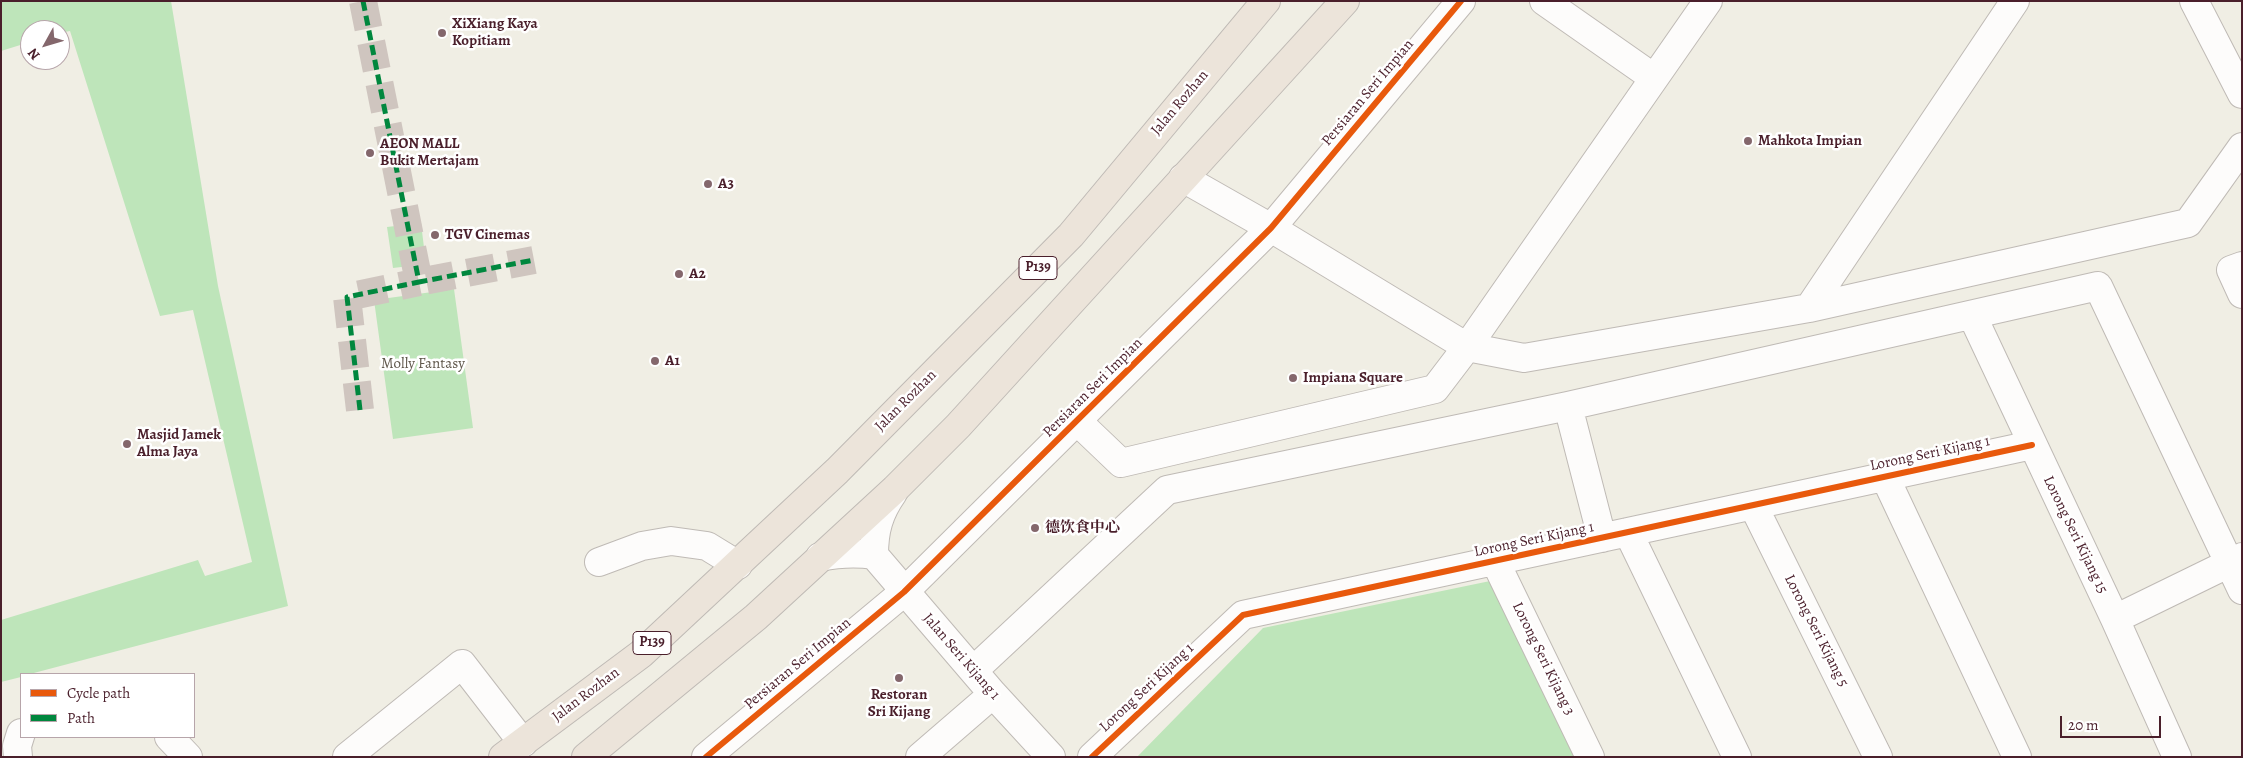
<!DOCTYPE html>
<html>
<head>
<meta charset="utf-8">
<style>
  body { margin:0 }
  #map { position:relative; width:2243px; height:758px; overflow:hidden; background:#f0eee4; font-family:Alegreya,serif }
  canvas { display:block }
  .frame { position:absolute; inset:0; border:2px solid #4a1f2b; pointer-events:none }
  .legend { position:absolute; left:20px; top:673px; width:175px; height:65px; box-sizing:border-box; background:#fff; border:1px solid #b7a5aa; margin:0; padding:6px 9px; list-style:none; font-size:15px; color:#4a1f2b }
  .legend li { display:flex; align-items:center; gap:10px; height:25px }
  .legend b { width:25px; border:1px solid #b7a5aa }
  .north { position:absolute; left:20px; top:20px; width:50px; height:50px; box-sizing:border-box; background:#fff; border:1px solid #b7a5aa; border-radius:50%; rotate:231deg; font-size:14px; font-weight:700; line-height:20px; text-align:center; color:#4a1f2b }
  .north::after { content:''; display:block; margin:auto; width:18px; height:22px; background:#84676c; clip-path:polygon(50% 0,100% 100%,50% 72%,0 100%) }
  .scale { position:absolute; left:2060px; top:716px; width:101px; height:22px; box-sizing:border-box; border:2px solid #4a1f2b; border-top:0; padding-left:6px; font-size:15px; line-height:18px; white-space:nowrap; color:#4a1f2b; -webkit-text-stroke:4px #fff; paint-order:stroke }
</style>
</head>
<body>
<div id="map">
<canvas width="2243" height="758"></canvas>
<div class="frame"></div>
<ul class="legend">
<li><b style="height:6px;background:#e8590c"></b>Cycle path</li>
<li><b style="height:6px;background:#00873e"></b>Path</li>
</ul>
<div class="north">N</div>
<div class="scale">20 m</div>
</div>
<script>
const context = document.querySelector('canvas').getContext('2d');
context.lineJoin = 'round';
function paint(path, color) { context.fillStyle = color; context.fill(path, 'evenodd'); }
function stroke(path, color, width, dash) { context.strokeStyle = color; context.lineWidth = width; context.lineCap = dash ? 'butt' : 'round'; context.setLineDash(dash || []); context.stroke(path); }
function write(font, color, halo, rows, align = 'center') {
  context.font = font + ' Alegreya,"Noto Serif SC",serif'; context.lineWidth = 5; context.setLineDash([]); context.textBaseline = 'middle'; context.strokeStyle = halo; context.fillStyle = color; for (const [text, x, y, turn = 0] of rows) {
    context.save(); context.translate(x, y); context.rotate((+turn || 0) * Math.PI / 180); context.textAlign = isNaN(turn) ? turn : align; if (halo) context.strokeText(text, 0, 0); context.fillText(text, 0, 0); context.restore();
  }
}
paint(new Path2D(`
  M 1,1 L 171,1 L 218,286 L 288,606 L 30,674 L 21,674 L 21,677 L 1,682 L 1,620 L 198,560 L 205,576 L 252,562 L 193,310 L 160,316 L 70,31 L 60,33 L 60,30 L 30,30 L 30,42 L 1,51 Z
  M 421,223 L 426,264 L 393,268 L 387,227 Z
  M 454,289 L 473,428 L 393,439 L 374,300 Z
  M 1495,580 L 1577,757 L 1137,757 L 1263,628 Z`), '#bee5ba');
stroke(new Path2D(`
  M 363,1 L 419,282 L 534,260
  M 360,410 L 347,297 L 419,282`), '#cfc5bf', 28, [28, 14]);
const minor = new Path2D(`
  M 1544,1 L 1654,78
  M 2194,1 L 2242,94
  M 1183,178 L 1271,228 L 1467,347 L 1524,358 L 1809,308 L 2188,223 L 2242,147
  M 2242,266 L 2231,270 L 2242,294
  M 1809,308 L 2015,1
  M 1972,315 L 2115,619 L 2177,757
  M 1568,406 L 1602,538
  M 1077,421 L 1121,463 L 1435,389 L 1467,347 L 1708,1
  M 1885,477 L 2017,757
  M 893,493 C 879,513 874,530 874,555 L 993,694 L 1051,757
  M 1753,505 L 1878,757
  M 1628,532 L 1737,757
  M 820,557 C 839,553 855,552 874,555
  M 1495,561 L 1590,757
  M 599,562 L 642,546 L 671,541 L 707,546 L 738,565
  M 2115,619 L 2242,557
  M 974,670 L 1167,490 L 1568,406 L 2098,286 L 2242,590
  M 169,737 L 188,757
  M 18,757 L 17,746 L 21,733
  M 347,757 L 462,664 L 523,743
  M 706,757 L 904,592 L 1271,228 L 1461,1
  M 920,757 L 993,694
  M 1092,757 L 1243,615 L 2032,445`);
const major = new Path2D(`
  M 503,757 L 641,654 L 837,471 L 1071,235 L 1266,1
  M 586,757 L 756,617 L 895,489 L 958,426 L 1345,1`);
stroke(minor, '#bfbab5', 30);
stroke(major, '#bfbab5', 30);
stroke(minor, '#fdfcfb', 28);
stroke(major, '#ece4da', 28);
stroke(new Path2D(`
  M 363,1 L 419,282 L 534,260
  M 360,410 L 347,297 L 419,282`), '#00873e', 5, [10, 5]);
stroke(new Path2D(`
  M 706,757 L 904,592 L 1271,228 L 1461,1
  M 1092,757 L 1243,615 L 2032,445`), '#e8590c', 6);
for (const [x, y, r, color] of [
  [442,33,5,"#84676c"],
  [1748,141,5,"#84676c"],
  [370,153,5,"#84676c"],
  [708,184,5,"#84676c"],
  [435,235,5,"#84676c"],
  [679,274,5,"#84676c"],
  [655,361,5,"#84676c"],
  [1293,378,5,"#84676c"],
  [127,444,5,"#84676c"],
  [1035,528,5,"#84676c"],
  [899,678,5,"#84676c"]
]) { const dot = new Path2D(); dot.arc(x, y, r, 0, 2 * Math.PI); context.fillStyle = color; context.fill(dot); stroke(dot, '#fff', 2); }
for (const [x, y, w] of [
  [1038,268,38],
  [652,643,38]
]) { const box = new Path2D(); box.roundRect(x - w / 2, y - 11.5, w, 23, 4); context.fillStyle = '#fff'; context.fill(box); stroke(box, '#4a1f2b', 1); }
write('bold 14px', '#4a1f2b', null, [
  ["P139",1038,268],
  ["P139",652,643]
]);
write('bold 15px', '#4a1f2b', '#fff', [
  ["XiXiang Kaya",452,24],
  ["Kopitiam",452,41],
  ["Mahkota Impian",1758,141],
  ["AEON MALL",380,144],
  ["Bukit Mertajam",380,161],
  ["A3",718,184],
  ["TGV Cinemas",445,235],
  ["A2",689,274],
  ["A1",665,361],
  ["Impiana Square",1303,378],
  ["Masjid Jamek",137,435],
  ["Alma Jaya",137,452],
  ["德饮食中心",1045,528],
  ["Restoran",899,695,"center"],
  ["Sri Kijang",899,712,"center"]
], 'left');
write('15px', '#4a1f2b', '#fff', [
  ["Persiaran Seri Impian",1368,93,-50],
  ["Jalan Rozhan",1180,103,-50],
  ["Persiaran Seri Impian",1093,388,-45],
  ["Jalan Rozhan",906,401,-45],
  ["Lorong Seri Kijang 1",1930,454,-12],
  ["Lorong Seri Kijang 15",2075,535,64],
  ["Lorong Seri Kijang 1",1534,540,-12],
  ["Lorong Seri Kijang 5",1816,631,63],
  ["Jalan Seri Kijang 1",961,657,49],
  ["Lorong Seri Kijang 3",1543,659,64],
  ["Persiaran Seri Impian",798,664,-40],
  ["Lorong Seri Kijang 1",1147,688,-43],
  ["Jalan Rozhan",586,695,-37]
]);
write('15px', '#60584c', '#fff', [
  ["Molly Fantasy",423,364]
]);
</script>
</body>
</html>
